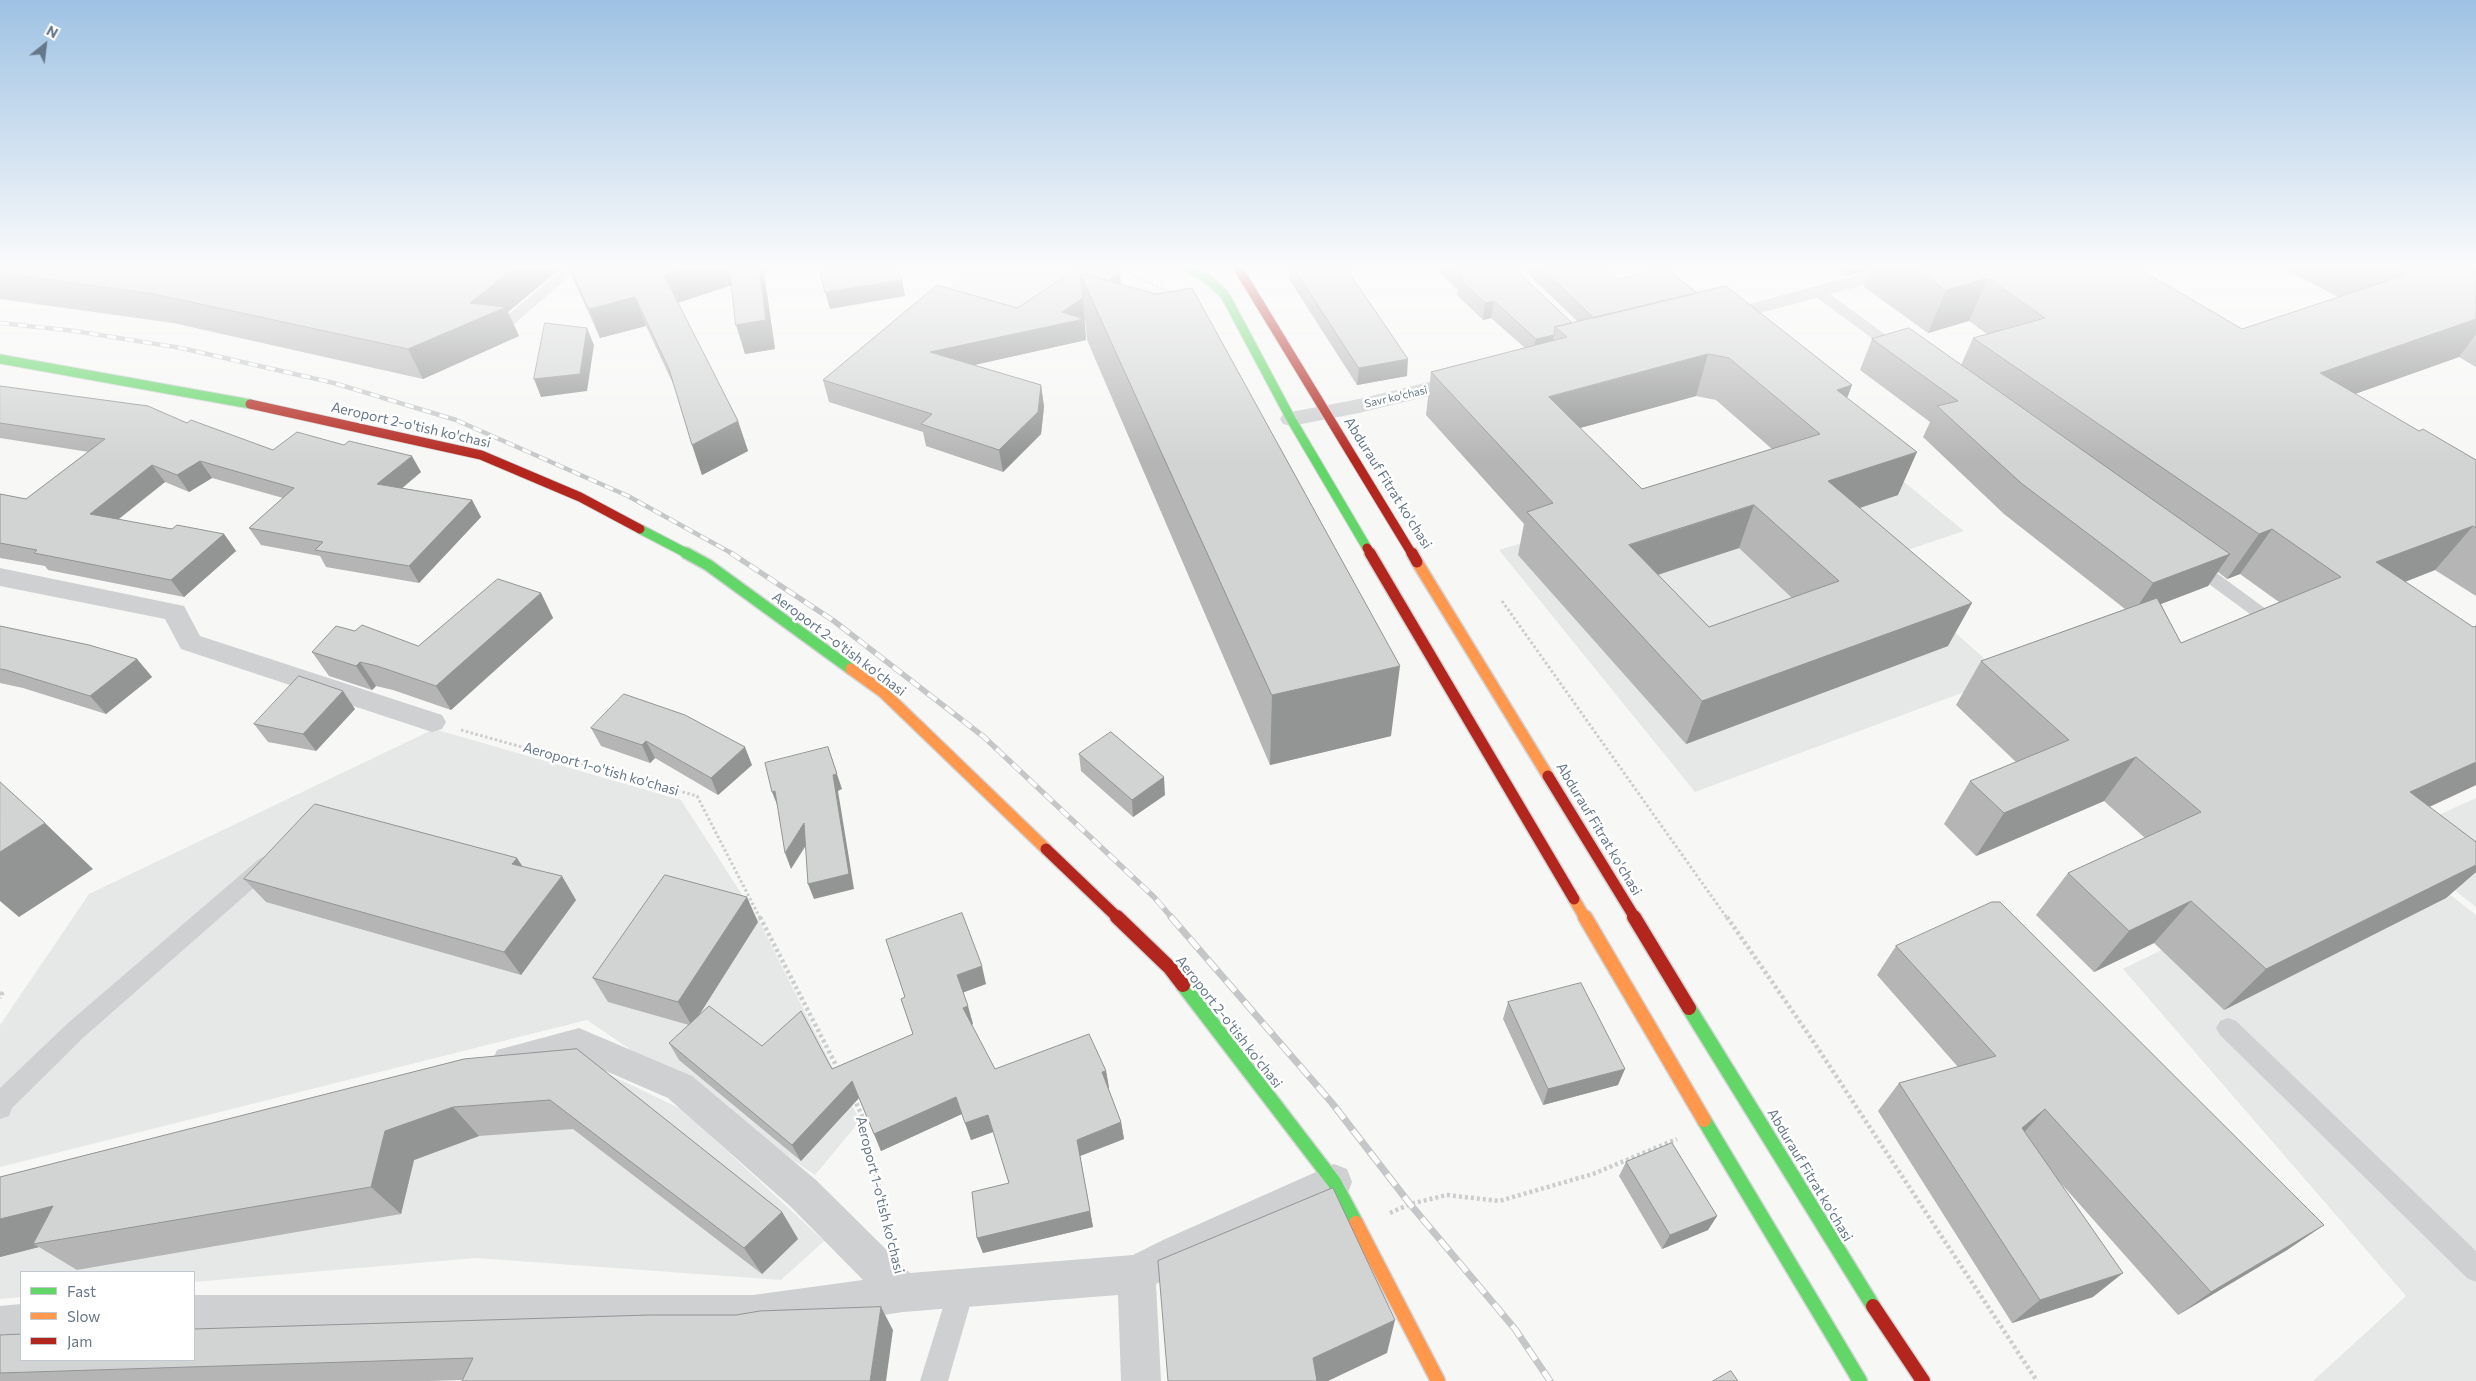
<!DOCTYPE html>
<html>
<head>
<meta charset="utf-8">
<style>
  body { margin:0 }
  #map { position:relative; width:2476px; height:1381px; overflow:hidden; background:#f7f7f6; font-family:Commissioner,sans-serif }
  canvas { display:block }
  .legend { position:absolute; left:20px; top:1271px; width:175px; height:90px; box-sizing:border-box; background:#fff; border:1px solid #c1c9cf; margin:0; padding:6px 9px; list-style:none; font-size:15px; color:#657788 }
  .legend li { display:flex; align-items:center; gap:10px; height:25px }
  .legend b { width:25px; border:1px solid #c1c9cf }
  .north { position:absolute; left:20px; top:20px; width:50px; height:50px; -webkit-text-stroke:4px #fff; paint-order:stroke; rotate:29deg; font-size:14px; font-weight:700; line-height:20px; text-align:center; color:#657788 }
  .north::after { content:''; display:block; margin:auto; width:18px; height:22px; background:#657788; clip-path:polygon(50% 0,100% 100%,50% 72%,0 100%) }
</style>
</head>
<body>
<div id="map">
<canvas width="2476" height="1381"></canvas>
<ul class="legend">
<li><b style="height:6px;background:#63d668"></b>Fast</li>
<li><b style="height:6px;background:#ff974d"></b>Slow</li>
<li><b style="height:6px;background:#b3261e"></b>Jam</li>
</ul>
<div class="north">N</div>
</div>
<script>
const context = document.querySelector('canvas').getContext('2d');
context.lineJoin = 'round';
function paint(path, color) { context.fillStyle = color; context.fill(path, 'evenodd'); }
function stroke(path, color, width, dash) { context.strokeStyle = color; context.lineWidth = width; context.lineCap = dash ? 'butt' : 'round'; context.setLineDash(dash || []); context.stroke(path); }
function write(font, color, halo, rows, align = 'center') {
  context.font = font + ' Commissioner,sans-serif'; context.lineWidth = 5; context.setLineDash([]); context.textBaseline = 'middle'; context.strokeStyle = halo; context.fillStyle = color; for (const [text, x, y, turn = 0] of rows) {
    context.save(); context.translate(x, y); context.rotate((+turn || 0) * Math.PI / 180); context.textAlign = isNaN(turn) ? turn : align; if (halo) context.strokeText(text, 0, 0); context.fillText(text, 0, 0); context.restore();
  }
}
paint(new Path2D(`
  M 1853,440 L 1964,531 L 1875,561 L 2005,677 L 1695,792 L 1499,550 Z
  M 434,729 L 681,800 L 759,921 L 860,1121 L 815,1175 L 587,1020 L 0,1167 L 0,1025 L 89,894 Z
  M 2476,798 L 2476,907 L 2388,838 Z
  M 2382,841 L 2476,915 L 2476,1381 L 2313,1381 L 2406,1296 L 2123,969 Z
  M 594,1067 L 683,1110 L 824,1241 L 781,1280 L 476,1258 L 194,1282 L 194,1272 L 21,1272 L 21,1297 L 0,1299 L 0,1200 Z`), '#e6e7e7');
paint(new Path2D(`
  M 967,268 L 1079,268 L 1019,309 L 946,292 Z`), '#e6eae4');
const fastFar2 = new Path2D(`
  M 1189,268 L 1210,281 L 1225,295 L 1291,419 L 1367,548
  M 0,359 L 250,404
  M 640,529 L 688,554`);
const fastFar1 = new Path2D(`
  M 686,553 L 708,565 L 851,669`);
const fast = new Path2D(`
  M 1183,985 L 1334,1182 L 1356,1223
  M 1689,1008 L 1873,1306
  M 1704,1120 L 1860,1381`);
const slowFar1 = new Path2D(`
  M 1417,562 L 1548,776
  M 851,669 L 883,692 L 1046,849
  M 1574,899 L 1585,918`);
const slow = new Path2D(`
  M 1585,917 L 1704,1120
  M 1356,1223 L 1438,1381`);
const jamFar2 = new Path2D(`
  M 1238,268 L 1412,554
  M 250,404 L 481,455 L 580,497 L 640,529
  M 1367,548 L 1371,554`);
const jamFar1 = new Path2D(`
  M 1370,553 L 1574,899
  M 1412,553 L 1417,562
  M 1548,776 L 1635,918
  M 1046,849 L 1118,918`);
const jam = new Path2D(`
  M 1117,917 L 1170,968 L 1183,985
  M 1634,917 L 1689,1008
  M 1873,1306 L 1923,1381`);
stroke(fastFar2, '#d2d4d5', 11);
stroke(fastFar1, '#d2d4d5', 14);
stroke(fast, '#d2d4d5', 17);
stroke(slowFar1, '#d2d4d5', 14);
stroke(slow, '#d2d4d5', 17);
stroke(jamFar2, '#d2d4d5', 11);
stroke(jamFar1, '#d2d4d5', 14);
stroke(jam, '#d2d4d5', 17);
stroke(new Path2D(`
  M 1116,268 L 1171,293`), '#cccdce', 2.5, [2, 2]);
stroke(new Path2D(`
  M 1502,601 L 1727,918
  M 461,730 L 697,796 L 760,918`), '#cccdce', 3, [2.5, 2.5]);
stroke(new Path2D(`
  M 760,917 L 839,1071
  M 1727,917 L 1809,1035 L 2037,1381
  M 0,993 L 2,994 L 0,998
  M 854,1098 L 862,1116 L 887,1222
  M 1390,1213 L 1410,1204 L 1447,1195 L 1499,1201 L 1593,1174 L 1677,1139`), '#cccdce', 4.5, [3, 3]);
paint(new Path2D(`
  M 564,268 L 579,268 L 506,331 L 496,331 L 494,328 L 496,325 Z
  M 1818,288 L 1823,289 L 1905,349 L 1907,352 L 1905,355 L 1895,355 L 1813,295 L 1811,292 Z
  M 2193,558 L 2199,560 L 2266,609 L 2269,613 L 2266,617 L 2260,619 L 2254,617 L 2187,568 L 2184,564 L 2187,560 Z
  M 266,856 L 273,859 L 276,865 L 273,871 L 84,1037 L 12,1108 L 9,1116 L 0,1119 L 0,1088 L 68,1023 L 259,859 Z
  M 2228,1018 L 2236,1021 L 2476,1251 L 2476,1282 L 2467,1278 L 2220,1035 L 2216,1028 L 2220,1021 Z
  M 962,1275 L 971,1279 L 975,1288 L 948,1381 L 920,1381 L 949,1288 L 953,1279 Z`), '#cfd0d1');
paint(new Path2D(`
  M 1884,268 L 1916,268 L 1913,272 L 1719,324 L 1712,322 L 1709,318 L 1712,314 Z
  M 1466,373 L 1474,375 L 1477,380 L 1474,385 L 1359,413 L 1291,426 L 1283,424 L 1280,419 L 1283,414 L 1291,412 L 1359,399 Z
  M 0,568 L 184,606 L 200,636 L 442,715 L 446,722 L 442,729 L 432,732 L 181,649 L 165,619 L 0,586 Z
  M 579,1028 L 692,1076 L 816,1180 L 910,1273 L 1133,1255 L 1163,1240 L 1334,1164 L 1347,1169 L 1352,1182 L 1347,1195 L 1189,1266 L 1156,1284 L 1161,1381 L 1121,1381 L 1118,1295 L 903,1312 L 753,1335 L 194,1334 L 194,1295 L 753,1295 L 863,1280 L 790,1206 L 668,1098 L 578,1059 L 509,1077 L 497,1072 L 492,1061 L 497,1050 Z
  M 21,1304 L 21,1344 L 0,1346 L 0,1306 Z`), '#cfd0d1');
stroke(fastFar2, '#63d668', 9);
stroke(fastFar1, '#63d668', 11);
stroke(fast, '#63d668', 14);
stroke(slowFar1, '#ff974d', 11);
stroke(slow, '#ff974d', 14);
stroke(jamFar2, '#b3261e', 9);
stroke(jamFar1, '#b3261e', 11);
stroke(jam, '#b3261e', 14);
const railFar2 = new Path2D(`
  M 0,323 L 75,331 L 181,348 L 334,383 L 456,420 L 628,496 L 733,554`);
const railFar1 = new Path2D(`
  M 731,553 L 834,621 L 984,737 L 1154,897 L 1172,918`);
const rail = new Path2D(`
  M 1171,917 L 1332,1103 L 1410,1204 L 1515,1329 L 1550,1381`);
stroke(railFar2, '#c4c6c7', 4.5);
stroke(railFar1, '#c4c6c7', 5.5);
stroke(rail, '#c4c6c7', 7);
stroke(railFar2, '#fff', 3, [9]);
stroke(railFar1, '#fff', 4, [11]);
stroke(rail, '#fff', 5, [14]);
paint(new Path2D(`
  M 0,268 L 561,268 L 508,312 L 519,336 L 423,379 L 173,323 L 0,299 Z
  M 568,268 L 773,268 L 764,273 L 775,349 L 745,354 L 732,285 L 678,303 L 738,421 L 748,451 L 702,475 L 675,388 L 646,326 L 600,338 Z
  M 1078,268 L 1120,272 L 1121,284 L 1391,736 L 1270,765 L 1087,340 L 1085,320 L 1084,320 L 1086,340 L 974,365 L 1041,385 L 1044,407 L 1041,434 L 1003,472 L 926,446 L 923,432 L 829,402 L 823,380 L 1017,308 Z
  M 1290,268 L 1346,268 L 1407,376 L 1357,385 L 1289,279 Z
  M 1435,268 L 1514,268 L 1572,323 L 1578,322 L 1522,268 L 1606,268 L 1619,279 L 1697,293 L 1852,385 L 1847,398 L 1898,495 L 1860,508 L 1948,646 L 1686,744 L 1518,555 L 1524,524 L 1426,415 L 1431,372 L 1525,348 L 1491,318 L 1483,320 L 1457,295 L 1458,290 ZM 1696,396 L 1716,400 L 1772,449 L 1642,489 L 1580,428 ZM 1739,548 L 1792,598 L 1709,627 L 1658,575 Z
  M 1836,268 L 2138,268 L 2242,329 L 2338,297 L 2283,268 L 2476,268 L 2476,367 L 2459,357 L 2355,394 L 2419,431 L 2476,460 L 2476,596 L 2435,570 L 2405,582 L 2476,785 L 2429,807 L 2476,842 L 2476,872 L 2446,898 L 2224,1010 L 2154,943 L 2094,972 L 2036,915 L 2068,873 L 2145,838 L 2104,801 L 1976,856 L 1944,824 L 1970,781 L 2016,762 L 1956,705 L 1981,661 L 2125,609 L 2004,514 L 1923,437 L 1930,422 L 1860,370 L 1872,339 L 1961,365 L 1973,338 L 1987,334 L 1969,321 L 1928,333 L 1864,287 L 1871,270 L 1847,276 ZM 2218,572 L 2227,579 L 2240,574 L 2279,602 L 2181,643 L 2161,604 L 2208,586 Z
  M 0,386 L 187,423 L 273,450 L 421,472 L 402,488 L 472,500 L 481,517 L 419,583 L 326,567 L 320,556 L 261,545 L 249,528 L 283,498 L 212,478 L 189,492 L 165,482 L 118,520 L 172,529 L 224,534 L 236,551 L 184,597 L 48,570 L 45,566 L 0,558 L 0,494 L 26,499 L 89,452 L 0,438 Z
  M 541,593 L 553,618 L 451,710 L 393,690 L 376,686 L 372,690 L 329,676 L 312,652 L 355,631 L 418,646 Z
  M 0,626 L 137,659 L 152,677 L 106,714 L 23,688 L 0,683 Z
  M 355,709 L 316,751 L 268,742 L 254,724 Z
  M 591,728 L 752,765 L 718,795 L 655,758 L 650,763 L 601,746 Z
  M 1079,754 L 1165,795 L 1133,817 L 1081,771 Z
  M 523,867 L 576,900 L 521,975 L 266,902 L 244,879 Z
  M 758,922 L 698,1017 L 762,1046 L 832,1069 L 913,1034 L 901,999 L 986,984 L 963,992 L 973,1024 L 972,1025 L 995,1069 L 1106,1071 L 1109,1088 L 1108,1088 L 1121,1122 L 1124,1139 L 1080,1156 L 1093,1227 L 983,1253 L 977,1238 L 1009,1183 L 993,1132 L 971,1140 L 962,1114 L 881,1151 L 859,1098 L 801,1161 L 679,1060 L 669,1043 L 689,1025 L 608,1002 L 593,978 Z
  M 1896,946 L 2324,1225 L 2287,1250 L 2178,1315 L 2058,1180 L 2093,1297 L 2012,1323 L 1878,1111 L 1899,1083 L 1958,1067 L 1877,975 Z
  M 1508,1002 L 1618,1085 L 1543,1105 L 1503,1019 Z
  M 577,1049 L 782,1212 L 798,1239 L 762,1274 L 573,1129 L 479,1136 L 414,1160 L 401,1214 L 77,1270 L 39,1247 L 0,1257 L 0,1177 Z
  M 1626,1162 L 1717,1216 L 1708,1230 L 1662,1249 L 1619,1176 Z
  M 893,1330 L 463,1380 L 430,1381 L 0,1381 L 0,1335 Z`), '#b5b5b5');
paint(new Path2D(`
  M 514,268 L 561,268 L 508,312 L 519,336 L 423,379 L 408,349 L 470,303 Z
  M 687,268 L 733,268 L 738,283 L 674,304 L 664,275 Z
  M 759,268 L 773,268 L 764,273 L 775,349 L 745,354 L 736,325 Z
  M 1850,268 L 1871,268 L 1871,270 L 1847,276 Z
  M 1120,272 L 1121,294 L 1090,293 Z
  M 1988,278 L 1969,321 L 1928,333 L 1946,290 Z
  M 902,280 L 905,296 L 830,309 L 825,292 Z
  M 635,297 L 646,326 L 600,338 L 589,309 Z
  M 1083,298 L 1086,340 L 934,374 L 930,352 L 1062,312 Z
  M 1494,301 L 1491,318 L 1483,320 L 1485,303 Z
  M 2476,319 L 2476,334 L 2459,357 L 2290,417 L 2320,373 Z
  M 587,328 L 594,345 L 587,391 L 541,397 L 534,379 Z
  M 1554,335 L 1551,351 L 1532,355 L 1536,339 Z
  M 1708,354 L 1696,396 L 1540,439 L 1549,397 Z
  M 1408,359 L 1407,376 L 1357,385 L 1359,368 Z
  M 1041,385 L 1044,407 L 1041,434 L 1003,472 L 999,450 Z
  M 1852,385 L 1836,427 L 1837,390 Z
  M 738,421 L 748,451 L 702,475 L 692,445 Z
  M 1917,452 L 1898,495 L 1811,524 L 1828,481 Z
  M 412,456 L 421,472 L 387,501 L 377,484 Z
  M 200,461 L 212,478 L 189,492 L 177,475 Z
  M 152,465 L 165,482 L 103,531 L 90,514 Z
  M 472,500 L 481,517 L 419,583 L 409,566 Z
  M 1754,505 L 1739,548 L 1617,588 L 1629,545 Z
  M 2473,526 L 2435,570 L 2340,607 L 2376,562 Z
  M 2272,529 L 2240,574 L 2227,579 L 2259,534 Z
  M 224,534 L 236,551 L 184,597 L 171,580 Z
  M 2230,554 L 2208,586 L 2132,615 L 2153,583 Z
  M 541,593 L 553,618 L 451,710 L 436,686 Z
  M 1972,603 L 1948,646 L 1686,744 L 1702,701 Z
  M 137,659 L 152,677 L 106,714 L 90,696 Z
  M 360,662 L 376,686 L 372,690 L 356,666 Z
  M 1400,666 L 1391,736 L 1270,765 L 1272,695 Z
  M 343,691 L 355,709 L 316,751 L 303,734 Z
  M 646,741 L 655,758 L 650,763 L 642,745 Z
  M 745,747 L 752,765 L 718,795 L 711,778 Z
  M 828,747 L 842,789 L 838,791 L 854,889 L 814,899 L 808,884 Z
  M 2136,757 L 2104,801 L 1976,856 L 2004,813 Z
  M 2476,762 L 2476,785 L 2367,836 L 2410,792 Z
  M 1164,777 L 1165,795 L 1133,817 L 1132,800 Z
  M 775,791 L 778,807 L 772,792 Z
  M 45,823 L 93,869 L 19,917 L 0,901 L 0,852 Z
  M 804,823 L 810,839 L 791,869 L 785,853 Z
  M 517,858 L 532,881 L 512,864 Z
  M 2476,865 L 2476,872 L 2446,898 L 2224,1010 L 2266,969 Z
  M 562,876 L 576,900 L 521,975 L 504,952 Z
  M 747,897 L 758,922 L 692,1026 L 678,1002 Z
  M 2191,901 L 2154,943 L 2094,972 L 2129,931 Z
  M 982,966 L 986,984 L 962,993 L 957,975 Z
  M 968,1006 L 973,1024 L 968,1026 L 963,1008 Z
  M 1625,1069 L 1618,1085 L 1543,1105 L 1548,1089 Z
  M 1106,1071 L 1109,1088 L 1104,1089 L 1102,1072 Z
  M 852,1081 L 859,1098 L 801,1161 L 792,1145 Z
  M 956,1097 L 962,1114 L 881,1151 L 874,1134 Z
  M 453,1107 L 479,1136 L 414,1160 L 401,1214 L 371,1187 L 385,1131 Z
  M 2045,1109 L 2020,1137 L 2022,1128 Z
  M 988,1115 L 993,1132 L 971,1140 L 965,1123 Z
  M 1121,1122 L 1124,1139 L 1080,1156 L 1093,1227 L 983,1253 L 977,1238 L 1077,1140 Z
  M 53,1206 L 33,1244 L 39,1247 L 0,1257 L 0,1219 Z
  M 782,1212 L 798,1239 L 762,1274 L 744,1248 Z
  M 1717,1216 L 1708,1230 L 1662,1249 L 1670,1235 Z
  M 2324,1225 L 2287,1250 L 2178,1315 L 2211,1292 Z
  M 2123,1273 L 2093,1297 L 2012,1323 L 2040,1300 Z
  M 881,1307 L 893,1330 L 886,1381 L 870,1381 Z
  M 1395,1320 L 1387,1353 L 1328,1381 L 1310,1381 L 1313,1358 Z`), '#939494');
const building = new Path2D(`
  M 0,268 L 514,268 L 470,303 L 506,307 L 408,349 L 154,294 L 0,273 Z
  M 570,268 L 687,268 L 664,275 L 738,421 L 692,445 L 669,369 L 635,297 L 589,309 Z
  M 730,268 L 759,268 L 766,320 L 736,325 Z
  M 820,268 L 898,268 L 902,280 L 825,292 Z
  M 1078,268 L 1107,268 L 1120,272 L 1108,281 L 1080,273 L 1083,298 L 1062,312 L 1084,319 L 930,352 L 1041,385 L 1038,412 L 999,450 L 921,424 L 932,414 L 823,380 L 937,285 L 1017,308 Z
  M 1294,268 L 1346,268 L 1408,359 L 1359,368 Z
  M 1454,268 L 1514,268 L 1572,323 L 1555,327 L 1554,335 L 1536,339 L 1494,301 L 1485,303 L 1459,279 L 1464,278 Z
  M 1542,268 L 1606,268 L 1619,279 L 1662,268 L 1666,268 L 1697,293 L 1594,318 Z
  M 1913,268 L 2138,268 L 2242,329 L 2405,275 L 2391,268 L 2476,268 L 2476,319 L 2320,373 L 2419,431 L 2423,429 L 2476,460 L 2476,528 L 2473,526 L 2376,562 L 2473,627 L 2476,626 L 2476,762 L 2410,792 L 2476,842 L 2476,865 L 2266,969 L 2191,901 L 2129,931 L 2068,873 L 2201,812 L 2136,757 L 2004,813 L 1970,781 L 2069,740 L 1981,661 L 2157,598 L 2181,643 L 2341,577 L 2272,529 L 2259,534 L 1973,338 L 2045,318 L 1988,278 L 1946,290 Z
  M 1080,273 L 1156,294 L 1192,288 L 1400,666 L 1272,695 Z
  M 1726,286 L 1852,385 L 1837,390 L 1917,452 L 1828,481 L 1972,603 L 1702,701 L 1527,512 L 1553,503 L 1431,372 L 1567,337 L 1555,327 ZM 1708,354 L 1729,358 L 1820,434 L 1642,489 L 1549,397 ZM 1754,505 L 1839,581 L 1709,627 L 1629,545 Z
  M 545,323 L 587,328 L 580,374 L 534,379 Z
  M 1909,328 L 2230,554 L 2153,583 L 2021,483 L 1937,406 L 1958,401 L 1872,339 Z
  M 0,386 L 148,406 L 187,423 L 191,420 L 273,450 L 297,432 L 344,445 L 349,441 L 412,456 L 377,484 L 472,500 L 409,566 L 315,550 L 323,542 L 249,528 L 294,488 L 200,461 L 177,475 L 152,465 L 90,514 L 172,529 L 177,525 L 224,534 L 171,580 L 34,553 L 37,550 L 0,543 L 0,494 L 26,499 L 105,439 L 0,423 Z
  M 498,579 L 541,593 L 436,686 L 377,666 L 360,662 L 356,666 L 312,652 L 336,626 L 355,631 L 362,625 L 418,646 Z
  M 0,626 L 89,645 L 137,659 L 90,696 L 6,670 L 0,669 Z
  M 299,676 L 343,691 L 303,734 L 254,724 Z
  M 624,694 L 685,715 L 745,747 L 711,778 L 646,741 L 642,745 L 591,728 Z
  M 1111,732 L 1164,777 L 1132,800 L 1079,754 Z
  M 828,747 L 837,774 L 833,775 L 849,874 L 808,884 L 804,823 L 785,853 L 775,791 L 772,792 L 765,763 Z
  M 0,782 L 45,823 L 0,852 Z
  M 315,804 L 517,858 L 512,864 L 562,876 L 504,952 L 244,879 Z
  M 665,875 L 747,897 L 678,1002 L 593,978 Z
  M 1992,902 L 2000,902 L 2324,1225 L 2211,1292 L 2045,1109 L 2022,1128 L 2123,1273 L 2040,1300 L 1899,1083 L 1996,1056 L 1896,946 Z
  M 962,913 L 982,966 L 957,975 L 968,1006 L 963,1008 L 995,1069 L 1089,1034 L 1106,1071 L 1102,1072 L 1121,1122 L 1077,1140 L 1090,1211 L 977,1238 L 972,1192 L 1009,1183 L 988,1115 L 965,1123 L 956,1097 L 874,1134 L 852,1081 L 792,1145 L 669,1043 L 709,1006 L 762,1046 L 801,1011 L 832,1069 L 913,1034 L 901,999 L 905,997 L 886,940 Z
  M 1581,983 L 1625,1069 L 1548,1089 L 1508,1002 Z
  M 577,1049 L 782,1212 L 744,1248 L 550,1100 L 453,1107 L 385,1131 L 371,1187 L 33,1244 L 53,1206 L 0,1219 L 0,1177 L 464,1059 Z
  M 1672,1143 L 1717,1216 L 1670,1235 L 1626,1162 Z
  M 1333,1188 L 1395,1320 L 1313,1358 L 1317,1381 L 1168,1381 L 1158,1261 Z
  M 881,1307 L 870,1381 L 462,1381 L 473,1358 L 0,1373 L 0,1335 L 21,1334 L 21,1360 L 194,1360 L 194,1329 L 649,1315 L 736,1315 L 760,1311 Z
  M 1731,1371 L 1738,1381 L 1713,1381 Z`);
paint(building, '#d2d3d3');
stroke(building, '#939494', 1);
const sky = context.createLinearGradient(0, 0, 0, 461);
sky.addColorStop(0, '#9ec2e3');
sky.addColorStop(0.58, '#fbfbfb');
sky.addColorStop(1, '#fbfbfb00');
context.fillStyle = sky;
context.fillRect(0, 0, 2476, 461);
write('11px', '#657788', '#fff', [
  ["Savr ko'chasi",1396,397,-13]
]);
write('14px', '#657788', '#fff', [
  ["Aeroport 2-o'tish ko'chasi",411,425,13],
  ["Abdurauf Fitrat ko'chasi",1388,483,58],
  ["Aeroport 2-o'tish ko'chasi",839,644,37],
  ["Aeroport 1-o'tish ko'chasi",601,769,16],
  ["Abdurauf Fitrat ko'chasi",1599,829,59],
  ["Aeroport 2-o'tish ko'chasi",1229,1022,52],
  ["Abdurauf Fitrat ko'chasi",1810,1175,59],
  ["Aeroport 1-o'tish ko'chasi",880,1195,76]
]);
</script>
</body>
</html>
